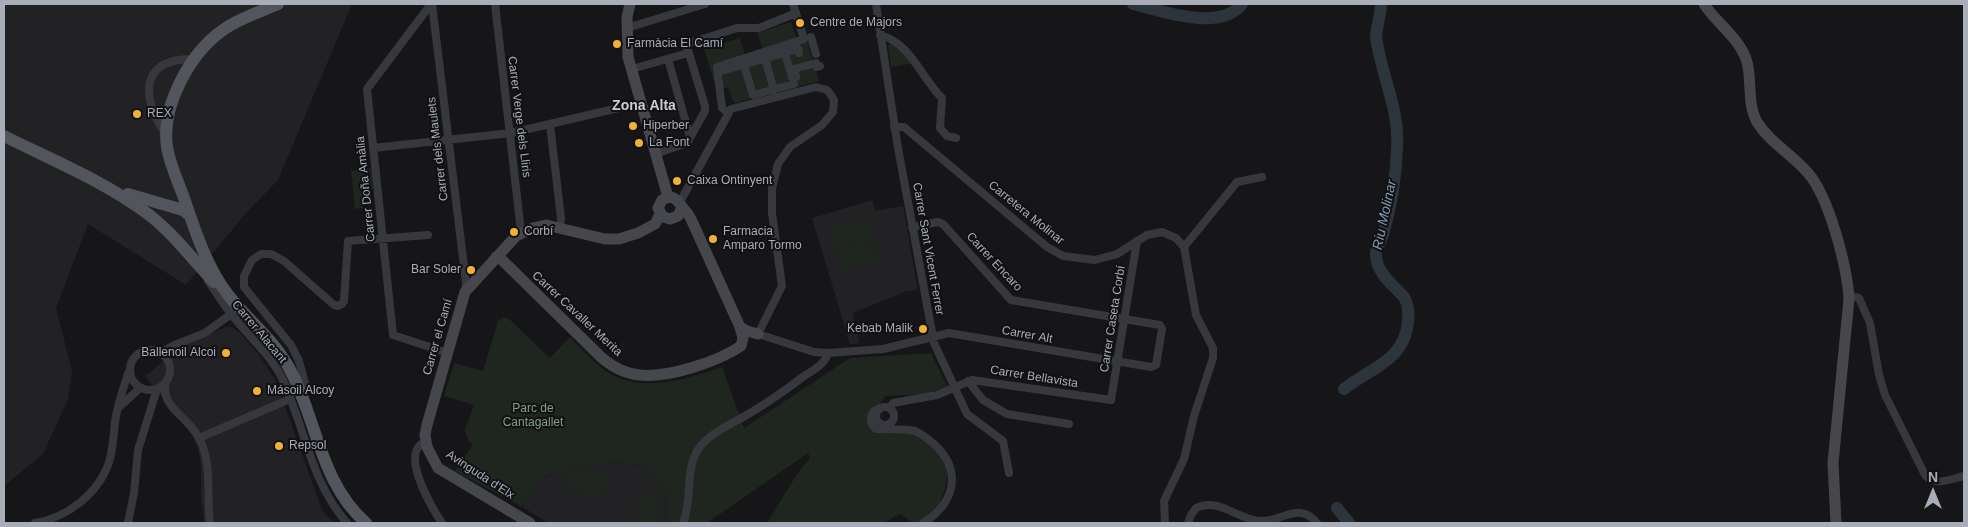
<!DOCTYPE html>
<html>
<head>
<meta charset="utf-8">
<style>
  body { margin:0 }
  #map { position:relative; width:1968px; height:527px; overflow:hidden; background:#161618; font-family:Helvetica,sans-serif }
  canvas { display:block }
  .frame { position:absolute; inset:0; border:5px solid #a8adb8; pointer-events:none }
  .north { position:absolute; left:1908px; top:467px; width:50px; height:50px; -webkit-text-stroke:4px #111113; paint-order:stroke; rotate:0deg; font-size:14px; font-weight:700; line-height:20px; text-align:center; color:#a8adb8 }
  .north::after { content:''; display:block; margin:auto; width:18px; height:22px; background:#a8adb8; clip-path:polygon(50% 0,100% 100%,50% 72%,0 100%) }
</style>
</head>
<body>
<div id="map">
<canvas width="1968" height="527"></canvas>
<div class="frame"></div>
<div class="north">N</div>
</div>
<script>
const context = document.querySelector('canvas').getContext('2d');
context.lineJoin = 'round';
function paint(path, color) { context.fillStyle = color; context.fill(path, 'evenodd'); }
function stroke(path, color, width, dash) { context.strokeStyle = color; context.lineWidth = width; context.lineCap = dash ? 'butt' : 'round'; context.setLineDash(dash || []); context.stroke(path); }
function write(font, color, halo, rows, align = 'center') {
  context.font = font + ' Helvetica,sans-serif'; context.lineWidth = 4; context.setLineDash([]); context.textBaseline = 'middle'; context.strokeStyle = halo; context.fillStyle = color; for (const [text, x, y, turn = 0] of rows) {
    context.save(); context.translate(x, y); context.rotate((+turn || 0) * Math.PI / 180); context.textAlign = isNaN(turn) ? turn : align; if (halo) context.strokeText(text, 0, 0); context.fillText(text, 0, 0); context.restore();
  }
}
paint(new Path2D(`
  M 4,4 L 352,4 L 278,180 L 247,212 L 186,285 L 88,224 L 56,308 L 72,371 L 68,399 L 43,454 L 4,486 Z
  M 869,201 L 873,201 L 875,211 L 903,206 L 918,290 L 907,291 L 853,313 L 859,343 L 850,344 L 812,218 Z
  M 226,327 L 232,327 L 239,332 L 259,355 L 276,381 L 322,510 L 334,523 L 204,523 L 201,496 L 201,467 L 198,448 L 192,435 L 145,376 L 180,348 Z
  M 606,463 L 646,465 L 667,495 L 665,523 L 549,523 L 522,507 L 537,482 L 539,483 L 542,479 L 560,469 L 584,467 L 584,464 L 605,465 Z`), '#222225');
paint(new Path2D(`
  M 791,22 L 797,40 L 763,50 L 757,33 Z
  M 740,38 L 745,56 L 720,63 L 722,68 L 807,41 L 819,81 L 734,103 L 728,87 L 722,89 L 724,106 L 722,112 L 719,110 L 718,105 L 721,104 L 704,49 Z
  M 894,43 L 914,63 L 891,67 L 888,45 Z
  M 371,168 L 373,188 L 361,189 L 363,208 L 355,209 L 351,171 Z
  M 870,219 L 874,240 L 834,248 L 830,227 Z
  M 875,242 L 879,263 L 839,271 L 835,250 Z
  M 504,317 L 509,319 L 550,358 L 570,337 C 581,348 591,360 603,369 C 637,395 685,380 722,367 L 744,428 L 850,358 L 931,353 L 947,386 L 927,394 L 885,396 L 873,415 L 873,421 C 885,433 902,429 917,434 C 925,436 937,449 943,456 C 956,471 938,525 917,523 C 912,523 905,517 900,514 L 883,523 L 767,523 L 797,474 L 810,458 L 808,453 L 707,523 L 665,523 L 667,495 L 646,465 L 606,463 L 605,465 L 584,464 L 584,467 C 568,469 549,469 539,483 L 537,483 L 522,507 L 455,471 L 473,444 L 469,442 L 465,430 L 474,405 L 444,396 L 454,363 L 483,371 L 498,321 Z
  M 564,470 L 607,473 L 606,495 L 563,492 Z
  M 638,493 L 660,494 L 658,523 L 637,523 Z`), '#1e261f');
stroke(new Path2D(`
  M 1133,4 C 1162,11 1220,32 1242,4
  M 1344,389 C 1370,368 1405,361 1408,321 C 1409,313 1408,302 1403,296 C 1392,284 1377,273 1376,256 C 1375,249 1381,241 1383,234 C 1391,207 1396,177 1397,148 C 1400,110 1381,75 1376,37 C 1376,30 1381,13 1381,4
  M 1337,508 L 1349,523`), '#2c353c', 12);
stroke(new Path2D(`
  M 431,4 L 367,89 L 393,335 L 448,353
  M 432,4 L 466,283 L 465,292
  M 495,4 L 521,232
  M 876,4 L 898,148 L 934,343 L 967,414 L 1003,441 L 1009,473
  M 627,28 L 705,4
  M 880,35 C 911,43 921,78 942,98 L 940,128 L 947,136 L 956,138
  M 811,37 L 816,54
  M 668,59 L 690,137
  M 765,59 L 774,90
  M 744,65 L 753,95 L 794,84 L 785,53
  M 632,69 L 688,53
  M 718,72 L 798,49 L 799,53
  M 796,77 L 794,69 L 816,63 L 817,67 L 820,66
  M 728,113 L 722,108 L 717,67 L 804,39 L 793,4
  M 550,125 L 561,218 L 560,228
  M 894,127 L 904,127 L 1047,247 L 1063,256 L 1095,260 L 1117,254 L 1147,235 L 1162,232 L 1176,238 L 1184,247 L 1196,315 L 1213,348 L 1213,358 L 1194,416 L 1184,459 L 1164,501 L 1165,523
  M 166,134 C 150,114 136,73 170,62 C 177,60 185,58 193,60
  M 373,148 L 511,133 L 640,103
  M 655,154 L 687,143 L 705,111 L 705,106 L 687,47 L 687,44 L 737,28 L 759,28 L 796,13
  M 680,202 L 731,109 L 816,87 L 827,90 L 831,95 L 834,100 L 833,112 L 822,125 L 790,147 L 778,164 L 772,188 L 772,213 L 782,286 L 758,334
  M 1184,247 L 1237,182 L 1262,177
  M 208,281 C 216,292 223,304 232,315 C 248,336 270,354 282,378 C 305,427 310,481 347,523
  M 1849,295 L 1859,298 L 1870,323 L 1879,375 L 1885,395 L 1925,475 C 1935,487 1951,479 1964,476
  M 758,334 L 814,352 L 828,353 L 883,349 L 949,333 L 1151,367 L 1156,365 L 1162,329 L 1160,325 L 1011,300 L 943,224 L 938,222 L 912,227
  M130 370a20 20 0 1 1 40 0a20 20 0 1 1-40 0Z
  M 161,353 L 172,346 L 205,333 L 231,314
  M 166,381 C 159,407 188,416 199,438 C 213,464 206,496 210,523
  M 968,381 L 983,400 L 1007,414 L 1069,424
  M 299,392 L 305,383 L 299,361 L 291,345 L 244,287 L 244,276 L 252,260 L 261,254 L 271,254 L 284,261 L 334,305 L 338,306 L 342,304 L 344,301 L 348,241 L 428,235
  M876 416a9 9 0 1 1 18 0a9 9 0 1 1-18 0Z
  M 118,408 L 140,388
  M 880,408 L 874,411 C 869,418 870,424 876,429 C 888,430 903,428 915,431 C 921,433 929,440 934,444 C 963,471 955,503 923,523
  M 890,408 L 893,403 L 937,395 L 972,380 L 1111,400 L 1137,241
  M 199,438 L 290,399
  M 426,441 C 422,443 419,445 417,449 C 408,467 432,508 442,523
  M 35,523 C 67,518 99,493 109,462 C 114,447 113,431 116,416 C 119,400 124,386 129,371
  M 128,523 L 134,493 L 138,450 L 157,389
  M 683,523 C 693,500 684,470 699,448 C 711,432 734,423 750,413 C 769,402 787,389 804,376 C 814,370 825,364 828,353
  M 1188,523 L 1191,515 L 1196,508 C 1218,497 1237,519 1259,521 C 1282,523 1298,500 1317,523`), '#37383d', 8);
stroke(new Path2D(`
  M 630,4 L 627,17 L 628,57 L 668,197
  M 1704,4 C 1717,24 1740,38 1747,62 C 1752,81 1747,104 1757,122 C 1770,143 1792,154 1808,173 C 1829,197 1847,266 1849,299 L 1833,463 L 1836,523
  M 682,207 L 678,216 L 670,219 L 663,217 L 658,208 L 662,200 C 673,193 677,200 683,208 C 686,212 689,214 691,219 L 740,327 L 747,331 L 758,334
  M 496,257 L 500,258 L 602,358 C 614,368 625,374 640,375 C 668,378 717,362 741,346 L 743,338 L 740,327
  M 530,523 L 438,468 L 427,447 L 425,435 L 427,425 L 465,292 L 516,236 L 533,228 L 546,225 L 605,239 L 619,239 L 638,233 L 655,224 L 660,214`), '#45474d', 11);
stroke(new Path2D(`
  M 278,4 C 260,12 239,18 223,30 C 190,53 161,106 167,147 C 170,166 179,183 185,201 C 196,234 208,269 229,296 C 248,320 273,339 288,366 C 317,417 319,482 366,523
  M 4,136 C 52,160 104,181 148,214 C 173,233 192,259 214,282
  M 128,194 L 183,210 L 189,215`), '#53555c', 12);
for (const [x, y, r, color] of [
  [800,23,5,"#f2b134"],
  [617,44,5,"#f2b134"],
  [137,114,5,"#f2b134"],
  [633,126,5,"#f2b134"],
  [639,143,5,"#f2b134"],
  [677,181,5,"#f2b134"],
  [514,232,5,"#f2b134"],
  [713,239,5,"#f2b134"],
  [471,270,5,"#f2b134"],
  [923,329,5,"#f2b134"],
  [226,353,5,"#f2b134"],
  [257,391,5,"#f2b134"],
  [279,446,5,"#f2b134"]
]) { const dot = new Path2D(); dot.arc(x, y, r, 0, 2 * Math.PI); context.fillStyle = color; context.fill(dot); stroke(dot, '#111113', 2); }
write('12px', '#a8adb8', '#111113', [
  ["Centre de Majors",810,23],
  ["Farmàcia El Camí",627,44],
  ["REX",147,114],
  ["Hiperber",643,126],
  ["La Font",649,143],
  ["Caixa Ontinyent",687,181],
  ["Corbí",524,232],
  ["Farmacia",723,232],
  ["Amparo Tormo",723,246],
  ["Bar Soler",461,270,"right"],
  ["Kebab Malik",913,329,"right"],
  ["Ballenoil Alcoi",216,353,"right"],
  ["Másoil Alcoy",267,391],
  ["Repsol",289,446]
], 'left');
write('12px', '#a8adb8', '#111113', [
  ["Carrer Verge dels Lliris",519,117,83],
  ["Carrer dels Maulets",438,149,-97],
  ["Carrer Doña Amàlia",366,189,-96],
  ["Carretera Molinar",1026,213,39],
  ["Carrer Sant Vicent Ferrer",928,249,80],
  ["Carrer Encaro",994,262,47],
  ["Carrer Cavaller Merita",577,314,43],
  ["Carrer Caseta Corbí",1113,319,-81],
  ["Carrer Alacant",259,332,50],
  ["Carrer Alt",1027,335,10],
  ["Carrer el Camí",438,337,-74],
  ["Carrer Bellavista",1034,377,9],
  ["Avinguda d'Elx",480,475,33]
]);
write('12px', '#7fa381', '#111113', [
  ["Parc de",533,409],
  ["Cantagallet",533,423]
]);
write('bold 14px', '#c9ccd4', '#111113', [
  ["Zona Alta",644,106]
]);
write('italic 14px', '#7f9bb3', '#111113', [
  ["Riu Molinar",1385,215,-78]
]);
</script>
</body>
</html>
